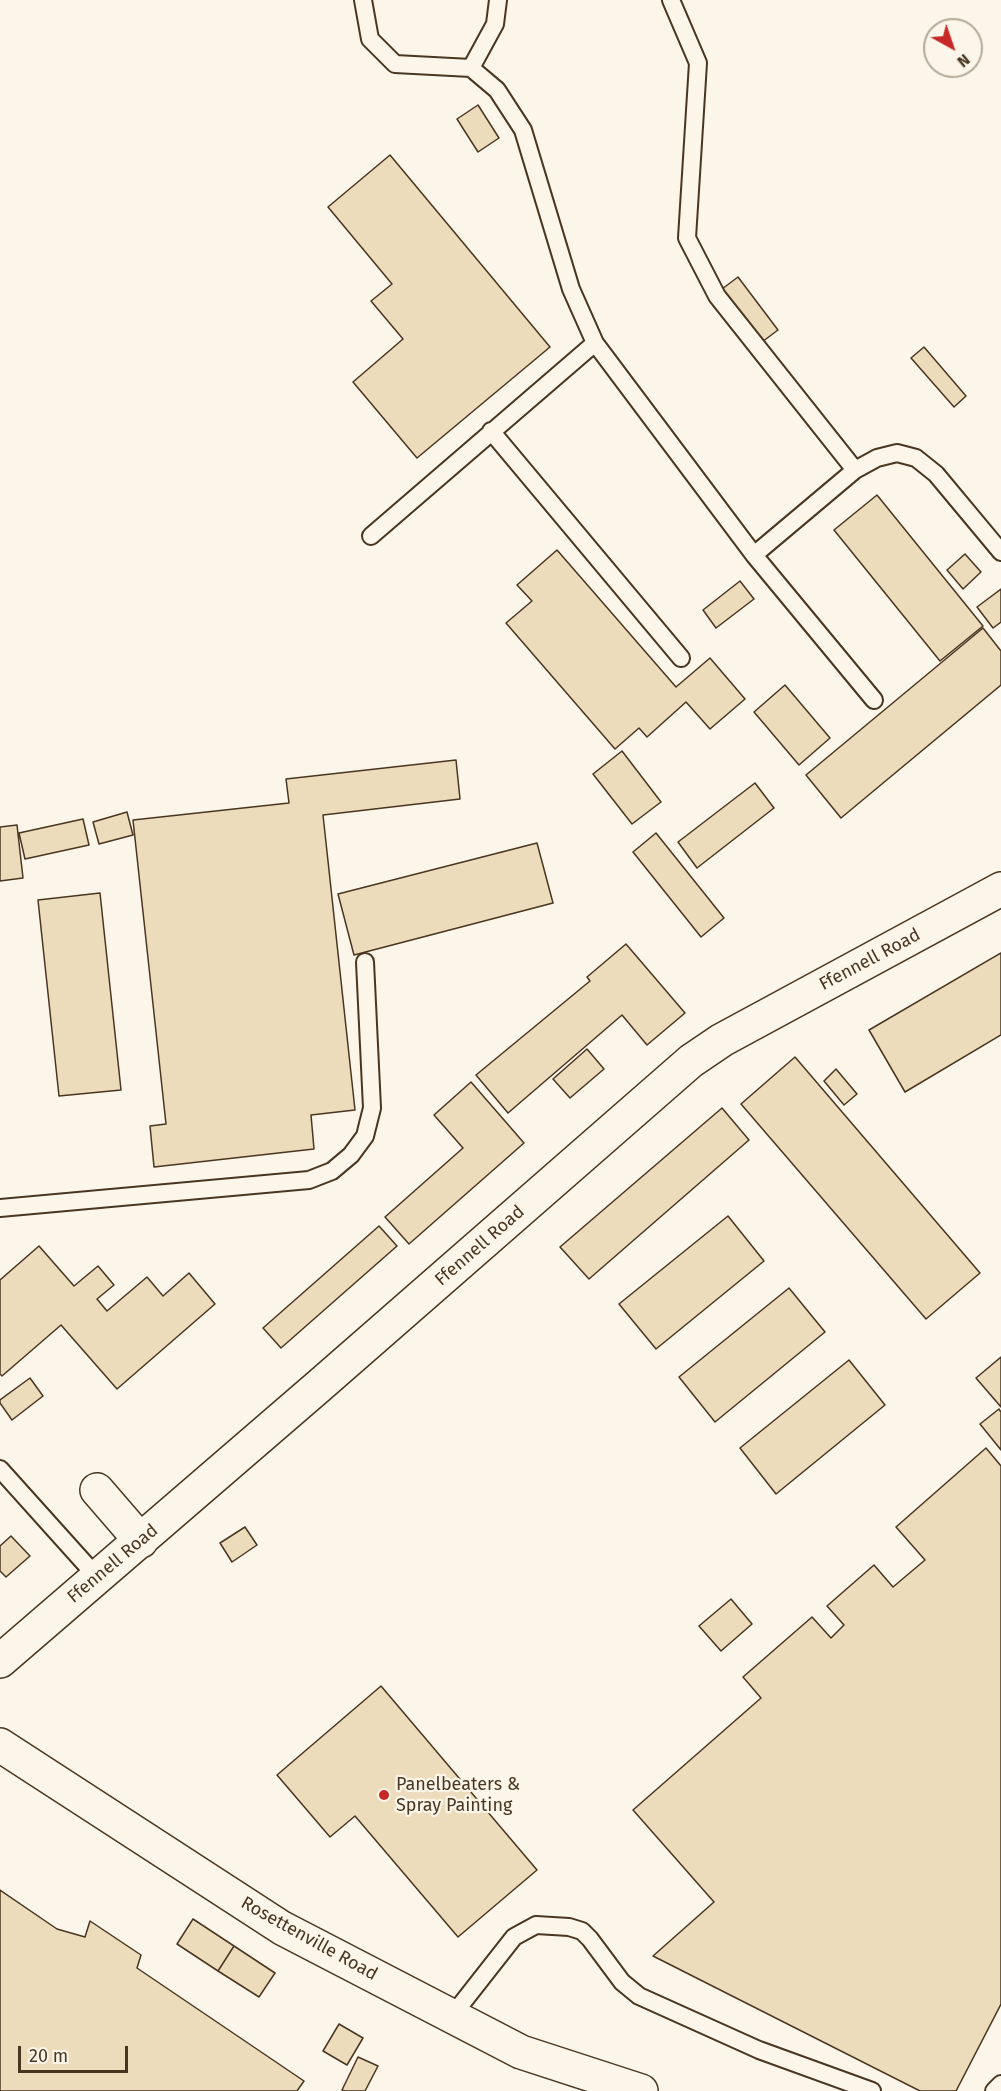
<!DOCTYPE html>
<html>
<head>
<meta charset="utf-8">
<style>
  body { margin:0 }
  #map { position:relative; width:1001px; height:2091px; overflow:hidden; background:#fbf6e9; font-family:"Fira Sans",sans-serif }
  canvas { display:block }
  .north { position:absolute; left:923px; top:18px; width:60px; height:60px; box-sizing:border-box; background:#fbf6e9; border:2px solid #b4a999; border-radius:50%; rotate:140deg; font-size:16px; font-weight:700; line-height:24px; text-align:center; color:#4a3520 }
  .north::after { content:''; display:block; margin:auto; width:21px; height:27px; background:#c62828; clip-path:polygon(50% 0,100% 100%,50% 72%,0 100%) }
  .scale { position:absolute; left:18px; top:2046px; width:110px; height:27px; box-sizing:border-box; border:3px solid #4a3520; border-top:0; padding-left:8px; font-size:18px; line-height:21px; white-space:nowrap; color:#4a3520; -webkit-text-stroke:4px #fbf6e9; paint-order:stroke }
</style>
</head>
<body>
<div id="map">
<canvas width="1001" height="2091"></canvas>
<div class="north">N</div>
<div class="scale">20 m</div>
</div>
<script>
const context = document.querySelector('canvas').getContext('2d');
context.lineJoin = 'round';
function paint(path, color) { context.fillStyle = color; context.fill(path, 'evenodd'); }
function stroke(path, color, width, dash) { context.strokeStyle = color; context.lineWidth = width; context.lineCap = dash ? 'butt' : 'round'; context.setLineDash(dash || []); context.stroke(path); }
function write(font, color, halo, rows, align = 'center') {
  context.font = font + ' "Fira Sans",sans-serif'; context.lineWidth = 4.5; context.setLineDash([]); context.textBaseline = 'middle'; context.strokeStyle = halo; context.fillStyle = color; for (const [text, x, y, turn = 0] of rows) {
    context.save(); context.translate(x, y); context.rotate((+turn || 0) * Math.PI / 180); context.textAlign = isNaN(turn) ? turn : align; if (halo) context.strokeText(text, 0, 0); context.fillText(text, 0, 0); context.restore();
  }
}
const building = new Path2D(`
  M 478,105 L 499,138 L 478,152 L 457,119 Z
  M 390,155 L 550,347 L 417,458 L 353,382 L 403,339 L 371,301 L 392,284 L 328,207 Z
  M 738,277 L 778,330 L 758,345 L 718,292 Z
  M 924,347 L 966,396 L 954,407 L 911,358 Z
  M 877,495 L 983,626 L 940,661 L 834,530 Z
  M 557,550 L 676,687 L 710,658 L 745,699 L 710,729 L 686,702 L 647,737 L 639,728 L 615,749 L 506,623 L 532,601 L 517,585 Z
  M 965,554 L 981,572 L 963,589 L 947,570 Z
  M 740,581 L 754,599 L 716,628 L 703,610 Z
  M 1001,589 L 1001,622 L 993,628 L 977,607 Z
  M 983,628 L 1001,651 L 1001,685 L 841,818 L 806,775 Z
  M 785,685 L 830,738 L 799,765 L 754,712 Z
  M 622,751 L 661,802 L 632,824 L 593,774 Z
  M 456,760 L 460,799 L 323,815 L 355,1110 L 311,1115 L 314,1149 L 154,1167 L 150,1126 L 166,1124 L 133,820 L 289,803 L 286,779 Z
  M 755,783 L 774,808 L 697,868 L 678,842 Z
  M 127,812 L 133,835 L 99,844 L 93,822 Z
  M 83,819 L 89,845 L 25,859 L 19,833 Z
  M 17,825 L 23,878 L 0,881 L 0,827 Z
  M 656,833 L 724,918 L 701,937 L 633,852 Z
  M 537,843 L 553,903 L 354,955 L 338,894 Z
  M 100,893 L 121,1090 L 59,1096 L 38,900 Z
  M 626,944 L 685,1013 L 647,1045 L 622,1015 L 508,1113 L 476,1075 L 590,981 L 587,977 Z
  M 1001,953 L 1001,1035 L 905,1092 L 869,1030 Z
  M 587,1049 L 604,1069 L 570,1098 L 553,1079 Z
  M 795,1057 L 980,1273 L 926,1319 L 741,1104 Z
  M 836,1069 L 857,1094 L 844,1105 L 824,1081 Z
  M 471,1082 L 524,1143 L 409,1244 L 385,1217 L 463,1148 L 434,1115 Z
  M 722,1108 L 749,1140 L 589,1279 L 560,1247 Z
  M 728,1216 L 764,1261 L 656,1349 L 619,1304 Z
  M 379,1226 L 397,1246 L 281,1348 L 263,1328 Z
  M 39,1246 L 74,1286 L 98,1266 L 114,1285 L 97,1299 L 107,1311 L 147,1277 L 163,1296 L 189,1273 L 215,1304 L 117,1389 L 61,1325 L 2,1376 L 0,1374 L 0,1280 Z
  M 789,1288 L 825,1332 L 715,1422 L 679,1377 Z
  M 1001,1357 L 1001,1407 L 976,1378 Z
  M 849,1360 L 885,1405 L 776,1494 L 740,1448 Z
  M 30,1378 L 43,1396 L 12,1420 L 0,1403 L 0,1400 Z
  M 999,1409 L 1001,1412 L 1001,1450 L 980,1424 Z
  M 986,1448 L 1001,1466 L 1001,2004 L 956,2091 L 920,2091 L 653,1956 L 714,1902 L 633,1810 L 761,1698 L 743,1677 L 812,1617 L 831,1638 L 844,1625 L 827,1606 L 874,1565 L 893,1587 L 925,1560 L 896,1527 Z
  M 245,1527 L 257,1545 L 232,1562 L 220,1543 Z
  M 11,1536 L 30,1556 L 6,1577 L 0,1571 L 0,1546 Z
  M 731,1599 L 752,1624 L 721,1651 L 699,1626 Z
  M 381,1686 L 537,1870 L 458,1937 L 355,1816 L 330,1837 L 277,1775 Z
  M 0,1890 L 57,1929 L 85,1937 L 90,1921 L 141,1955 L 137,1968 L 304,2081 L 297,2091 L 0,2091 Z
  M 193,1919 L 234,1946 L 218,1971 L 177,1944 Z
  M 234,1946 L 275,1973 L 259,1997 L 218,1971 Z
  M 339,2024 L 363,2038 L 347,2065 L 323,2051 Z
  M 358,2057 L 378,2066 L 365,2091 L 345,2091 L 342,2090 Z`);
paint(building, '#ecdcbc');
stroke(building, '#4a3520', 1.5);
const lane = new Path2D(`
  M 363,0 L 370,39 L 395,64 L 471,68 L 497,90 L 523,130 L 571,289 L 595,343 L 754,555 L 874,700
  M 671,0 L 698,63 L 687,238 L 717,296 L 855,470
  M 471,68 L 495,24 L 498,0
  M 491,431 L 681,658
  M 371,536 L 595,343
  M 754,555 L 855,470 L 877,458 L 897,453 L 916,458 L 936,474 L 1001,552
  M 0,1208 L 309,1180 L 332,1171 L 351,1155 L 365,1136 L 372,1108 L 365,962
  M 0,1469 L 97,1577
  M 452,2016 L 514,1937 L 536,1925 L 569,1927 L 582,1931 L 590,1939 L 622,1982 L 639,1996 L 759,2050 L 872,2091
  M 994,2091 L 1001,2084`);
const street = new Path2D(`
  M 97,1490 L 141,1541
  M 0,1661 L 319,1386 L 691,1061 L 722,1040 L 1001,889`);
const secondary = new Path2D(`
  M 0,1745 L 282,1928 L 521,2052 L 641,2091`);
stroke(lane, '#4a3520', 20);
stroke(street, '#4a3520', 36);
stroke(secondary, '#4a3520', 36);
stroke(lane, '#fbf6e9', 16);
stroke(street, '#fbf6e9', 33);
stroke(secondary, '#fbf6e9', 33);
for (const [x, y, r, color] of [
  [384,1795,6,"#c62828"]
]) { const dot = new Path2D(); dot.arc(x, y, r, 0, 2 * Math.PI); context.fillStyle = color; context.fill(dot); stroke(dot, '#fbf6e9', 2); }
write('18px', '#4a3520', '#fbf6e9', [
  ["Ffennell Road",870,960,-28],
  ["Ffennell Road",480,1246,-41],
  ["Ffennell Road",113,1564,-40],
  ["Rosettenville Road",309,1939,29]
]);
write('18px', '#4a3520', '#fbf6e9', [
  ["Panelbeaters &",396,1785],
  ["Spray Painting",396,1806]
], 'left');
</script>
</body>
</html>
